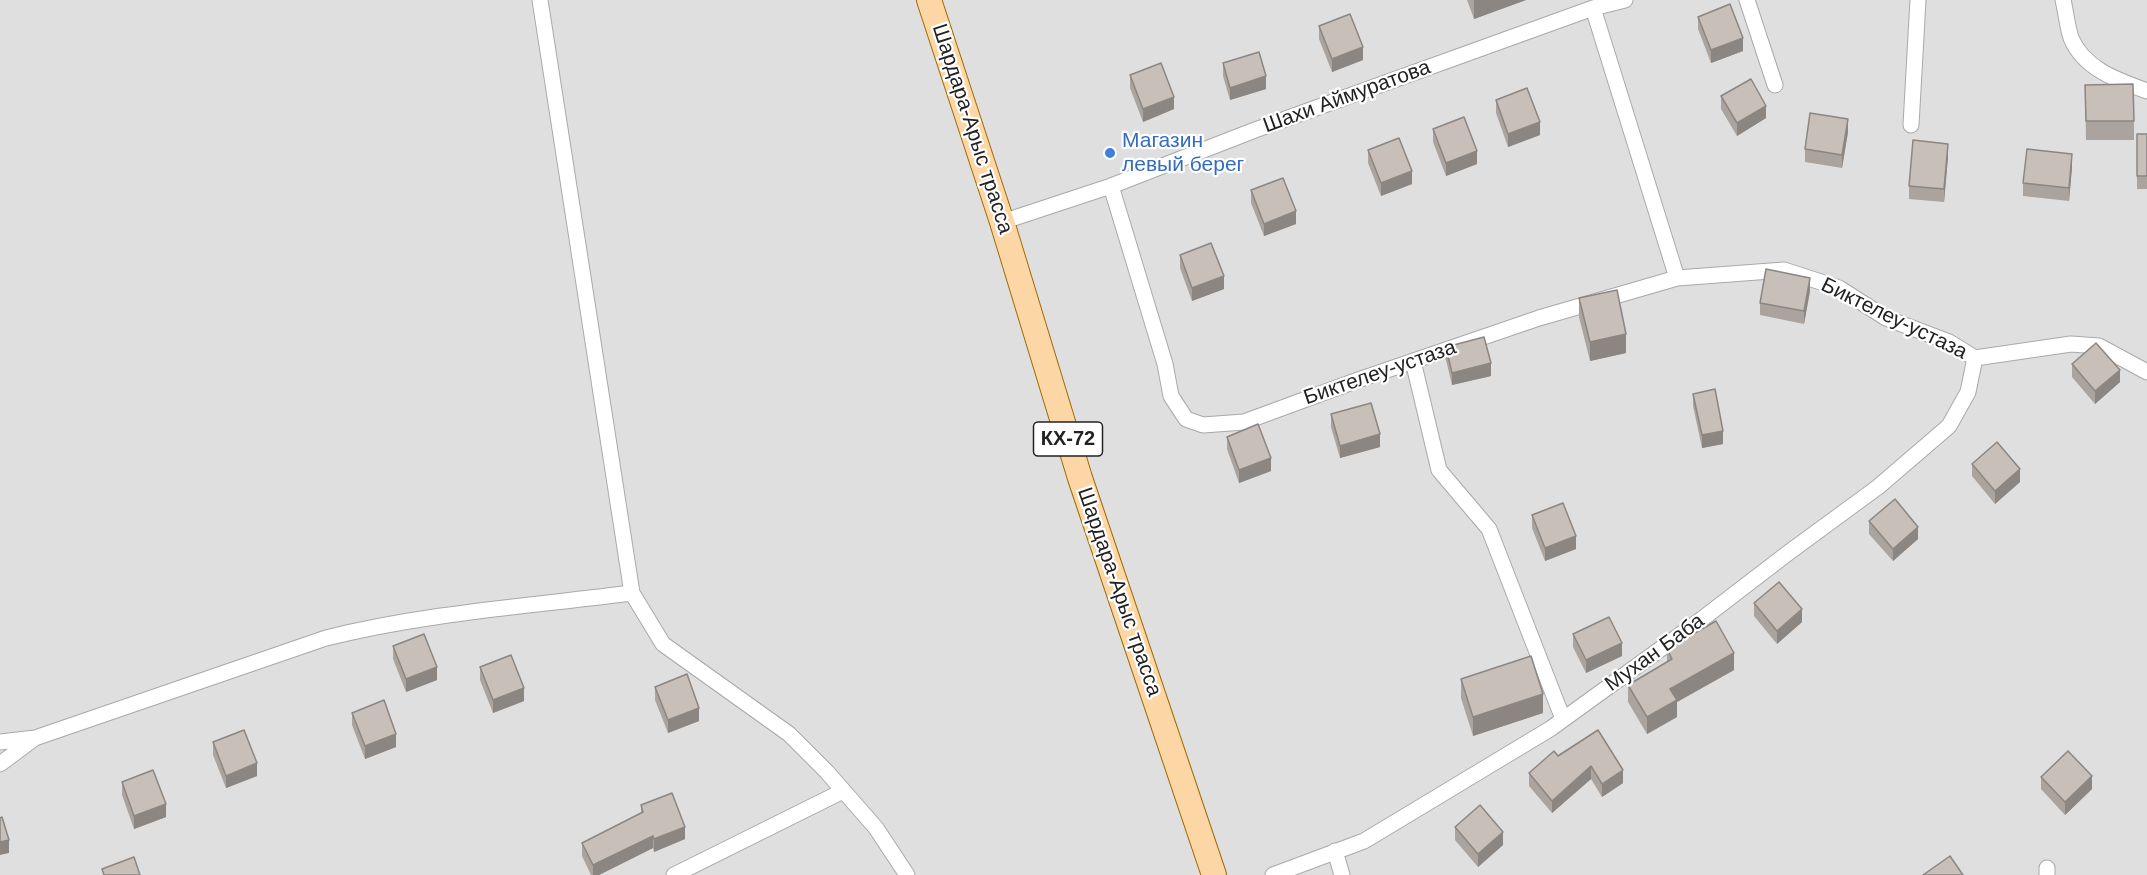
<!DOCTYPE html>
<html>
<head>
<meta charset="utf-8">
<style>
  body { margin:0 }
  canvas { display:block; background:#f2efe9 }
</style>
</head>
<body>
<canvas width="2147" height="875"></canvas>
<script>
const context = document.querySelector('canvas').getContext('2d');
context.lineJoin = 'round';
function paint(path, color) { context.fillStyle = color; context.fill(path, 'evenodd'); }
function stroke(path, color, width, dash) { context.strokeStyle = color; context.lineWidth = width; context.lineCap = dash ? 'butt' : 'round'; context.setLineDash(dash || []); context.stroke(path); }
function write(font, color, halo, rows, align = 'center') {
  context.font = font + ' Helvetica,sans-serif'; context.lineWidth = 4.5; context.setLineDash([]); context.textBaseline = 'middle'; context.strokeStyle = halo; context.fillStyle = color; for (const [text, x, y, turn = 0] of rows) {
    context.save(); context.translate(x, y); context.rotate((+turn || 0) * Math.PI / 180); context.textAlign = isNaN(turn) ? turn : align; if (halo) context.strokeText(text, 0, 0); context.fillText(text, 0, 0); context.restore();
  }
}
paint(new Path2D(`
  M 0,0 L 2147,0 L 2147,875 L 0,875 Z`), '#e0dfdf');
const street = new Path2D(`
  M 540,0 L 632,593 L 663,644 L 789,734 L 827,772 L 876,828 L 907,875
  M 1747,0 L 1775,85
  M 2063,0 C 2066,12 2067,26 2071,38 C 2084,69 2117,80 2147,91
  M 1593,8 L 1677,278
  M 1911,125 L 1918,0
  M 1111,186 L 1165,364 L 1171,396 L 1186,419 L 1203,425 L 1244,422 L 1358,380 L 1539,318 L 1677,278 L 1784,270 L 1839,288 L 1886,318 L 1949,342 L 1975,358
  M 1002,222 L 1111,186 L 1255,130 L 1593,8 L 1625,0
  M 1975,358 L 2071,344 L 2099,346 L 2147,372
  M 1413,361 L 1439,470 L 1489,529 L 1563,719
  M 0,742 L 35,738 L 326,638 C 426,613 530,606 632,593
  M 0,764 L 35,738
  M 1335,851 L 1342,875
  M 2047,868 L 2047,875
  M 674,875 L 843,791
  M 1273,875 L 1364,841 L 1550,729 L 1702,619 L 1788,553 L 1878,487 L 1949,426 L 1968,392 L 1975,358`);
const primary = new Path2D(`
  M 929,0 L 1002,222 L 1080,478 L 1214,875`);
stroke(street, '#a9a9a9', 17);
stroke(primary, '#a06b00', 26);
stroke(street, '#fff', 15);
stroke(primary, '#fcd6a4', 24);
paint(new Path2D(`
  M 1467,0 L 1526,0 L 1474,19 Z
  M 1698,17 L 1743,51 L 1711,63 L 1698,29 Z
  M 1319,26 L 1363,60 L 1332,72 L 1319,39 Z
  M 1223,63 L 1266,89 L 1230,100 L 1223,76 Z
  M 1130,75 L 1174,109 L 1143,122 L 1130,88 Z
  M 2085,85 L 2134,121 L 2134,140 L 2086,140 Z
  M 1721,96 L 1766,118 L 1737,136 L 1721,109 Z
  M 1496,100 L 1540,135 L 1508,147 L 1496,113 Z
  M 1433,129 L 1477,164 L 1446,176 L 1433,142 Z
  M 1848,132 L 1842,168 L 1805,162 L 1805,149 Z
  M 2137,134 L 2147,134 L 2147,189 L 2137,189 Z
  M 1368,150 L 1412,184 L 1381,196 L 1368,163 Z
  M 1948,157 L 1944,202 L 1909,199 L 1909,186 Z
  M 2072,167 L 2069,201 L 2023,196 L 2023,183 Z
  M 1251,190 L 1296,224 L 1264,236 L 1251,203 Z
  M 1180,255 L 1224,289 L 1192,301 L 1180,268 Z
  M 1810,291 L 1804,324 L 1760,315 L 1760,303 Z
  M 1579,298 L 1626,353 L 1590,361 L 1579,317 Z
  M 1446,347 L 1491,376 L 1452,385 L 1446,360 Z
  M 2072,364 L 2120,382 L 2095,404 L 2072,377 Z
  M 1693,394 L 1723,444 L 1702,448 L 1693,406 Z
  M 1331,414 L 1380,447 L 1340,458 L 1331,427 Z
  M 1227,437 L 1271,471 L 1239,483 L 1227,449 Z
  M 1972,464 L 2020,482 L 1995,504 L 1972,476 Z
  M 1532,515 L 1576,549 L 1545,561 L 1532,528 Z
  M 1869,521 L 1918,539 L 1893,561 L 1869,534 Z
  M 1754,603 L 1802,622 L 1777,644 L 1754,616 Z
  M 1573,634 L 1622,656 L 1586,673 L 1573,647 Z
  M 393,646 L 437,680 L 406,692 L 393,659 Z
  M 1667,649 L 1734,670 L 1677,702 L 1677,717 L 1647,734 L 1628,702 L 1628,685 L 1667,662 Z
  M 480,667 L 524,701 L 493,713 L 480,680 Z
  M 1461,679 L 1543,713 L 1473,736 L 1461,698 Z
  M 655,687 L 699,721 L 668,733 L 655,700 Z
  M 352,713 L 396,747 L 365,759 L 352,725 Z
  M 1598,730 L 1623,783 L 1602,797 L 1591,779 L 1552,813 L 1529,786 L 1529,773 Z
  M 213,742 L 257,776 L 226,788 L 213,755 Z
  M 2041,777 L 2092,789 L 2065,815 L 2041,789 Z
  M 122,782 L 166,817 L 134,829 L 122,795 Z
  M 641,805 L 685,839 L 654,852 L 653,848 L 599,875 L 591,875 L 582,856 L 582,843 L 641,813 Z
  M 1455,827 L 1503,845 L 1478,867 L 1455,840 Z`), '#aba49e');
paint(new Path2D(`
  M 1474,0 L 1526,0 L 1474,19 Z
  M 1743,38 L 1743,51 L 1711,63 L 1711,50 Z
  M 1363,47 L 1363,60 L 1332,72 L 1332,59 Z
  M 1266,76 L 1266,89 L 1230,100 L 1230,88 Z
  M 1174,97 L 1174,109 L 1143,122 L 1143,109 Z
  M 1766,106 L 1766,118 L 1737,136 L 1737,123 Z
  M 1848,119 L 1848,132 L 1842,168 L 1842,155 Z
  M 1540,122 L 1540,135 L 1508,147 L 1508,134 Z
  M 1948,144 L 1948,157 L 1944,202 L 1944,189 Z
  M 1477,151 L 1477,164 L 1446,176 L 1446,163 Z
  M 2072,154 L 2072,167 L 2069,201 L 2069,188 Z
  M 1412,171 L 1412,184 L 1381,196 L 1381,183 Z
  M 1296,211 L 1296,224 L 1264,236 L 1264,224 Z
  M 1224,276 L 1224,289 L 1192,301 L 1192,288 Z
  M 1810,278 L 1810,291 L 1804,324 L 1804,311 Z
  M 1626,334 L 1626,353 L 1590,361 L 1590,342 Z
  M 1491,363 L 1491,376 L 1452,385 L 1452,373 Z
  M 2120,370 L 2120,382 L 2095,404 L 2095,391 Z
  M 1723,431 L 1723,444 L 1702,448 L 1702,435 Z
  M 1380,434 L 1380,447 L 1340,458 L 1340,446 Z
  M 1271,458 L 1271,471 L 1239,483 L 1239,470 Z
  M 2020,469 L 2020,482 L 1995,504 L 1995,491 Z
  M 1918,527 L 1918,539 L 1893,561 L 1893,549 Z
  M 1576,536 L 1576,549 L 1545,561 L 1545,548 Z
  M 1802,609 L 1802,622 L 1777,644 L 1777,631 Z
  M 1622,643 L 1622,656 L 1586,673 L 1586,660 Z
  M 1734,653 L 1734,670 L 1677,702 L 1677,717 L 1647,734 L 1647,717 L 1670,689 Z
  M 437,667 L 437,680 L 406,692 L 406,679 Z
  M 524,688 L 524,701 L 493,713 L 493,700 Z
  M 1543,694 L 1543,713 L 1473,736 L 1473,717 Z
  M 699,708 L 699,721 L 668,733 L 668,720 Z
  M 396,734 L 396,747 L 365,759 L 365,746 Z
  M 257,763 L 257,776 L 226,788 L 226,776 Z
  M 1591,766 L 1591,779 L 1552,813 L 1552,801 Z
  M 1623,770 L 1623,783 L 1602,797 L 1602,784 Z
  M 2092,776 L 2092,789 L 2065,815 L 2065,802 Z
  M 166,804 L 166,817 L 134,829 L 134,816 Z
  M 685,827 L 685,839 L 654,852 L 654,839 Z
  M 1503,832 L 1503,845 L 1478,867 L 1478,854 Z
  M 653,836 L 653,848 L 599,875 L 593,875 L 593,865 Z
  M 9,840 L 9,853 L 0,855 L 0,842 Z`), '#8b8681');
const building = new Path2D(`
  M 1730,4 L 1743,38 L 1711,50 L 1698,17 Z
  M 1350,14 L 1363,47 L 1332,59 L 1319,26 Z
  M 1259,52 L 1266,76 L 1230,88 L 1223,63 Z
  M 1161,63 L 1174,97 L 1143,109 L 1130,75 Z
  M 1751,79 L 1766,106 L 1737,123 L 1721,96 Z
  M 2133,84 L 2134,121 L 2086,121 L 2085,85 Z
  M 1527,88 L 1540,122 L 1508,134 L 1496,100 Z
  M 1810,113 L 1848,119 L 1842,155 L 1805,149 Z
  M 1464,117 L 1477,151 L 1446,163 L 1433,129 Z
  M 2137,134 L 2147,134 L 2147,176 L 2137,176 Z
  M 1399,138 L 1412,171 L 1381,183 L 1368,150 Z
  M 1913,140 L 1948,144 L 1944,189 L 1909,186 Z
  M 2027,149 L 2072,154 L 2069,188 L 2023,183 Z
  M 1283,178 L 1296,211 L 1264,224 L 1251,190 Z
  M 1211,243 L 1224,276 L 1192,288 L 1180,255 Z
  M 1766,269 L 1810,278 L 1804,311 L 1760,303 Z
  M 1617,290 L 1626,334 L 1590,342 L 1579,298 Z
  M 1484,337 L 1491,363 L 1452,373 L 1446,347 Z
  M 2096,343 L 2120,370 L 2095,391 L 2072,364 Z
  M 1715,389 L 1723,431 L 1702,435 L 1693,394 Z
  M 1371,403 L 1380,434 L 1340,446 L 1331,414 Z
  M 1258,424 L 1271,458 L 1239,470 L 1227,437 Z
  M 1997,442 L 2020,469 L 1995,491 L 1972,464 Z
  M 1895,499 L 1918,527 L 1893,549 L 1869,521 Z
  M 1563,503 L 1576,536 L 1545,548 L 1532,515 Z
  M 1779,582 L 1802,609 L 1777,631 L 1754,603 Z
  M 1609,617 L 1622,643 L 1586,660 L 1573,634 Z
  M 1716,621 L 1734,653 L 1670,689 L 1677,700 L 1647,717 L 1628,685 L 1672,659 L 1667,649 Z
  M 424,634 L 437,667 L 406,679 L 393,646 Z
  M 511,655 L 524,688 L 493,700 L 480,667 Z
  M 1531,656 L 1543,694 L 1473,717 L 1461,679 Z
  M 687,674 L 699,708 L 668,720 L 655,687 Z
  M 384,700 L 396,734 L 365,746 L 352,713 Z
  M 244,730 L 257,763 L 226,776 L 213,742 Z
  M 1598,730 L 1623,770 L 1602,784 L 1591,766 L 1552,801 L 1529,773 L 1554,751 L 1558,756 Z
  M 2068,751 L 2092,776 L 2065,802 L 2041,777 Z
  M 153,770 L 166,804 L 134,816 L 122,782 Z
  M 672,793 L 685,827 L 654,839 L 653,836 L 593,865 L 582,843 L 643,812 L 641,805 Z
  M 1480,805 L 1503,832 L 1478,854 L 1455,827 Z
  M 2,817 L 9,840 L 0,842 L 0,818 Z
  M 1950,856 L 1963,875 L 1923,875 Z
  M 134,857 L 140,875 L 104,875 L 102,869 Z`);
paint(building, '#c7bfb8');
stroke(building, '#8b8681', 1.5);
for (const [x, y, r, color] of [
  [1110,153,6,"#3f7fe0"]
]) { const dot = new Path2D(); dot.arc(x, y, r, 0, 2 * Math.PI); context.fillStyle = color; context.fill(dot); stroke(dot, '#fff', 2); }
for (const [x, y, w] of [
  [1068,439,69]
]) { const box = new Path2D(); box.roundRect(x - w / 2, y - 17, w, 34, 4.5); context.fillStyle = '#fff'; context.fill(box); stroke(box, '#222', 1.5); }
write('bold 20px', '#222', null, [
  ["КХ-72",1068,439]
]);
write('21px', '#222', '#fff', [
  ["Шахи Аймуратова",1347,97,-20],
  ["Шардара-Арыс трасса",972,129,72],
  ["Биктелеу-устаза",1894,319,26],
  ["Биктелеу-устаза",1380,373,-19],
  ["Шардара-Арыс трасса",1119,592,71],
  ["Мухан Баба",1655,653,-36]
]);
write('21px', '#366cbe', '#fff', [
  ["Магазин",1122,141],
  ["левый берег",1122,165]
], 'left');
</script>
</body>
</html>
